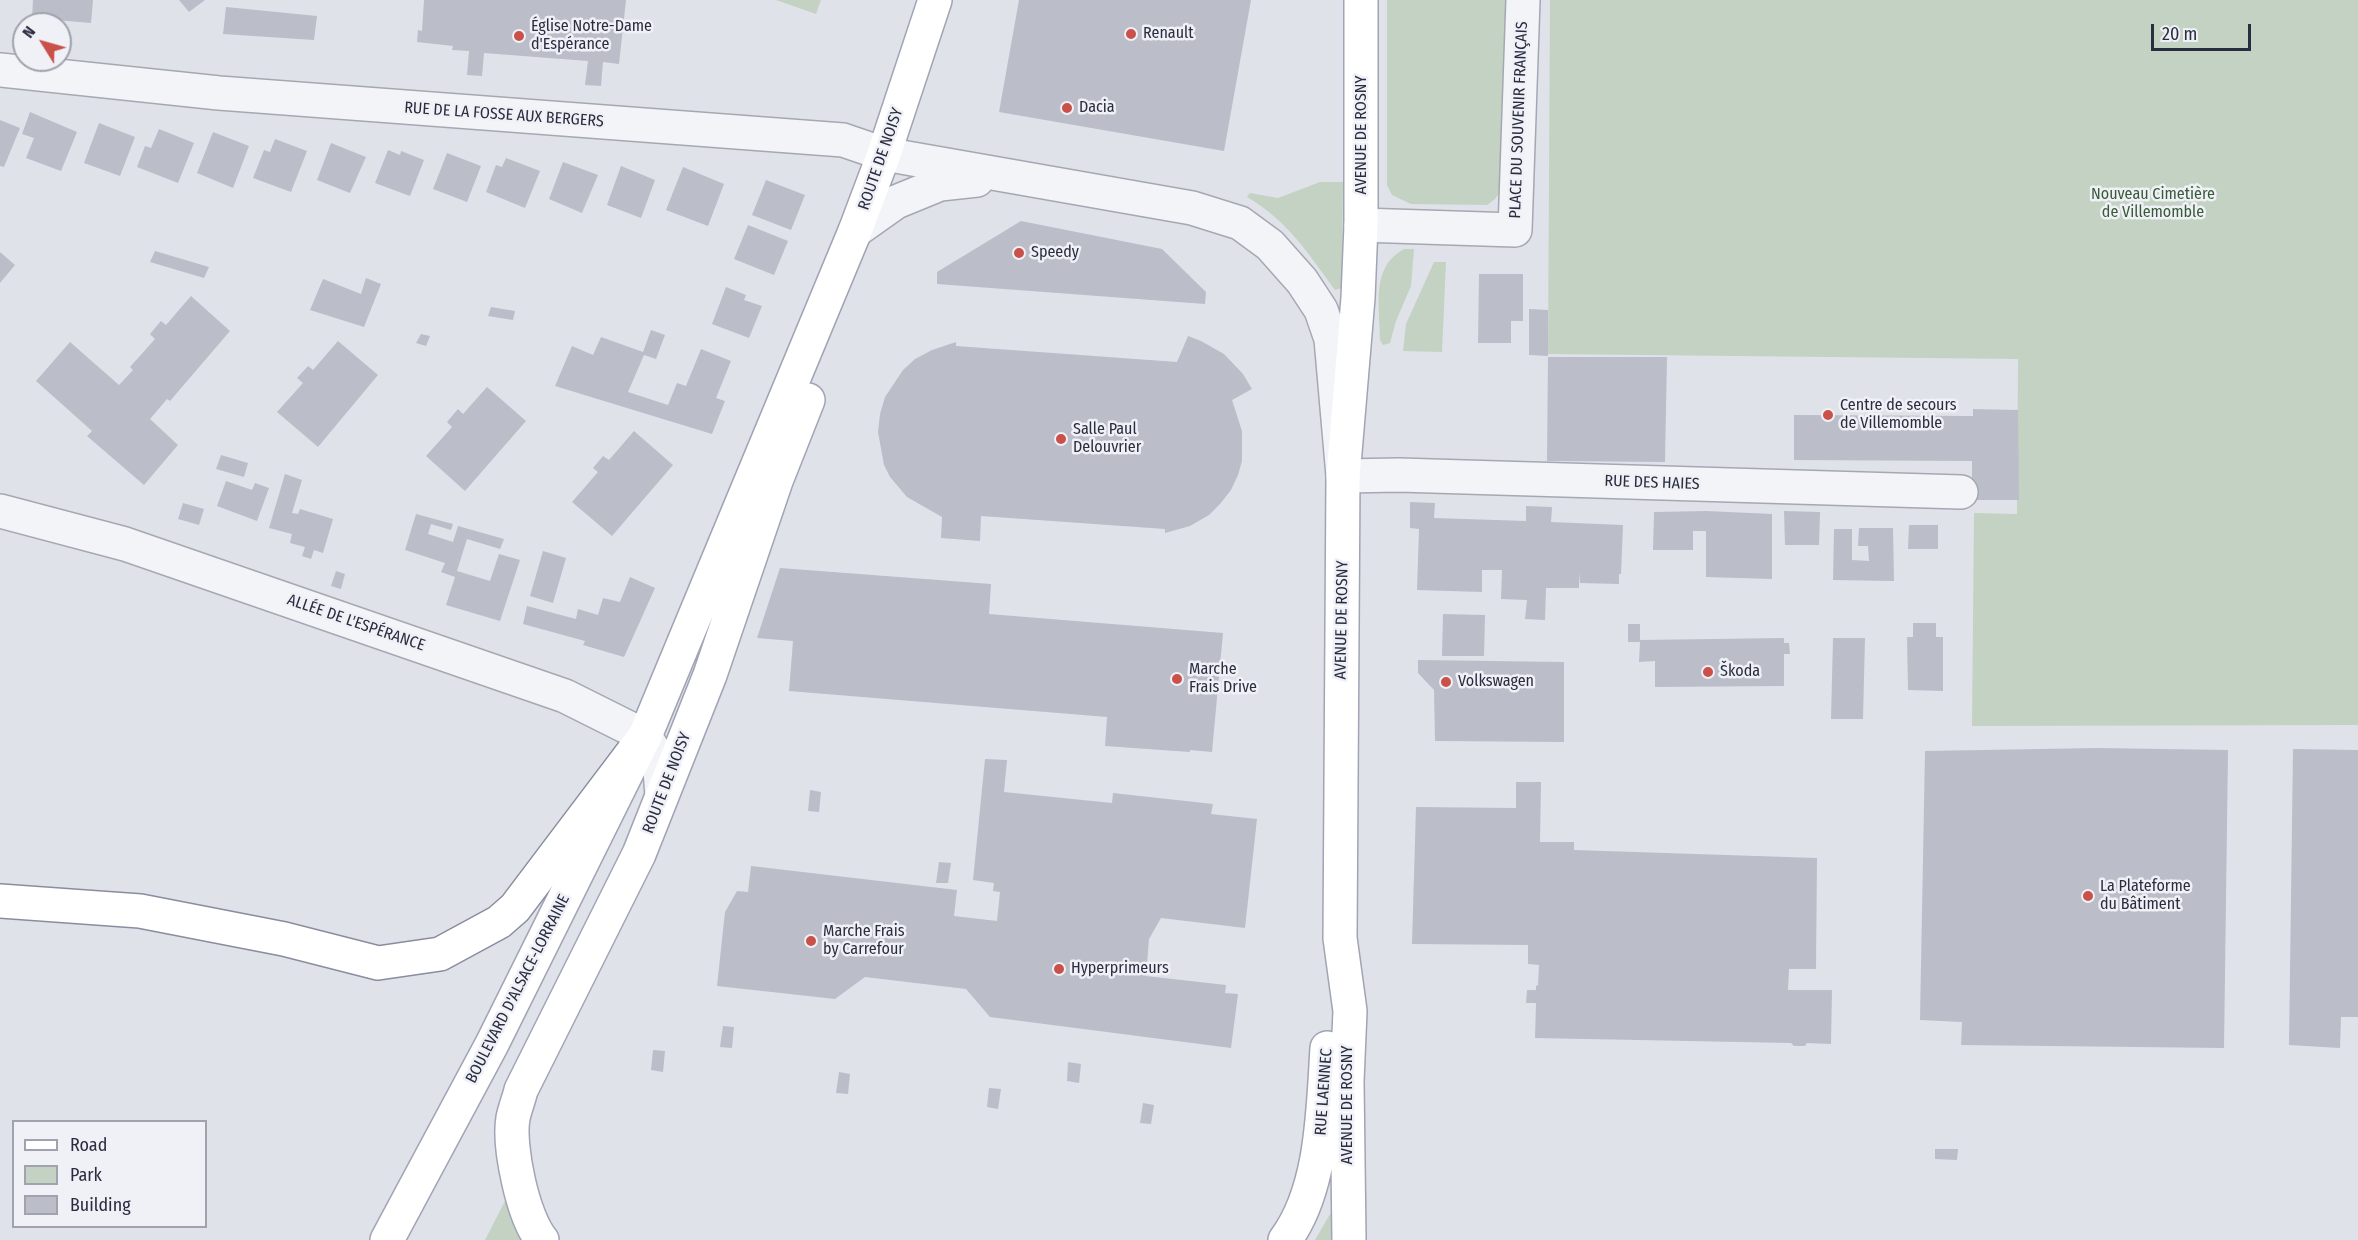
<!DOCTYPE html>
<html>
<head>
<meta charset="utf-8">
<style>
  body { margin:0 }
  #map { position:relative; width:2358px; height:1240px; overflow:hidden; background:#e0e2e9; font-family:"Fira Sans Condensed",sans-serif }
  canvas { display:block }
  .legend { position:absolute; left:12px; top:1120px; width:195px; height:108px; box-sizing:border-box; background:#f0f1f6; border:2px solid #a0a3ad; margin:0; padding:8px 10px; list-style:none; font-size:18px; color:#292d40 }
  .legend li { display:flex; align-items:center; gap:12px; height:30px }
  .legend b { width:30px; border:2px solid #a0a3ad }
  .north { position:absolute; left:12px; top:12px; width:60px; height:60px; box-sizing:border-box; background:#f0f1f6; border:2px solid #a0a3ad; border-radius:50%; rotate:307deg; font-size:16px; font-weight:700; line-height:24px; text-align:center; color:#292d40 }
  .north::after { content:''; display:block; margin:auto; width:21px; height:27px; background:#c9514a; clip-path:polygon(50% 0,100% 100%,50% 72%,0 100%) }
  .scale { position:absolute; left:2151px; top:24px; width:100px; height:27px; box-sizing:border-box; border:3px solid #292d40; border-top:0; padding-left:8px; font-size:18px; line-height:21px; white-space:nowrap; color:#292d40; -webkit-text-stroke:4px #f0f1f6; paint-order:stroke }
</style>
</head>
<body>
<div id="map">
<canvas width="2358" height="1240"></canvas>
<ul class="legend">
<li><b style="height:8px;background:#fff"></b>Road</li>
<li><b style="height:16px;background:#c3d2c2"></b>Park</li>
<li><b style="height:16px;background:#bbbdc8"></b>Building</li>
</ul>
<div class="north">N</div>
<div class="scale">20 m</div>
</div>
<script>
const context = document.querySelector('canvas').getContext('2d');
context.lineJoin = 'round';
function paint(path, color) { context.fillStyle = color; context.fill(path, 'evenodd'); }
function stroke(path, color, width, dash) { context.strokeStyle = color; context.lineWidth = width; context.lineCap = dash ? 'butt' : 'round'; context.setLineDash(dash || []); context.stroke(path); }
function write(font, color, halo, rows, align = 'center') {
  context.font = font + ' "Fira Sans Condensed",sans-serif'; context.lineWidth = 5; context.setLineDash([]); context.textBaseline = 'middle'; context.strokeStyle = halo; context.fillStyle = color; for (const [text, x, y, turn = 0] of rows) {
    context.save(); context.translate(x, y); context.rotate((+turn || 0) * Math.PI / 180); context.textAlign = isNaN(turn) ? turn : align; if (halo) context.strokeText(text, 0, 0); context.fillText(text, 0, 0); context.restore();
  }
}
paint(new Path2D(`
  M 776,0 L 821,0 L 816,14 Z
  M 1387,0 L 1507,0 L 1502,189 L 1495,199 L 1487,205 L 1411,204 L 1392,195 L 1387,185 Z
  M 1550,0 L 2358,0 L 2358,725 L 1972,726 L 1974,513 L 2017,514 L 2018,359 L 1548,354 Z
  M 1320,182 L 1343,182 L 1342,288 L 1335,290 C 1307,252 1289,222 1247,197 L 1250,193 L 1278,198 Z
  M 1404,249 L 1414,249 L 1411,286 L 1396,321 L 1390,343 L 1383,345 L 1380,340 C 1380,307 1370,267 1404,249 Z
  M 1434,262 L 1446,262 L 1442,352 L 1403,351 L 1406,324 Z
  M 506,1199 L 525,1240 L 485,1240 Z
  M 1330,1214 L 1336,1214 L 1337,1240 L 1315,1240 Z`), '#c3d2c2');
paint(new Path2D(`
  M 33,0 L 93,0 L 91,23 L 32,18 Z
  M 179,0 L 205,0 L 189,12 Z
  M 424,0 L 626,0 L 619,64 L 603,62 L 601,86 L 585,85 L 588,61 L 484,53 L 482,76 L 467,75 L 469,51 L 452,50 L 453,46 L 417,42 L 418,30 L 422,31 Z
  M 1019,0 L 1251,0 L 1224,151 L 999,112 Z
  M 226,7 L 317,16 L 314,40 L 223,34 Z
  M 30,112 L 77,132 L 61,171 L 26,158 L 34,138 L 22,134 Z
  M 0,120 L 20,128 L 4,167 L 0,166 Z
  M 99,123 L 135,137 L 120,176 L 84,163 Z
  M 159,129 L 194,143 L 178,183 L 137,167 L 145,146 L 151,148 Z
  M 213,132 L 249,146 L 233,188 L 197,173 Z
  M 275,139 L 307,151 L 291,192 L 253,178 L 264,150 L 270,152 Z
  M 331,143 L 366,157 L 350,193 L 317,180 Z
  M 388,150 L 400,155 L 401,151 L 424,160 L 410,196 L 375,183 Z
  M 447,153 L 481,166 L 467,202 L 433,189 Z
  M 506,158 L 540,171 L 525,208 L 486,192 L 496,165 L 502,167 Z
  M 563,162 L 598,175 L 582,213 L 549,199 Z
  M 621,166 L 655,180 L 641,218 L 607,205 Z
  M 683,167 L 724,184 L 708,226 L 666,210 Z
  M 766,180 L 805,195 L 791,230 L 752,215 Z
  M 1021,221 L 1162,249 L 1206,292 L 1205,304 L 937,284 L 937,272 Z
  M 748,225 L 788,241 L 774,275 L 734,259 Z
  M 155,251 L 209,267 L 204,278 L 150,262 Z
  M 0,252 L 15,265 L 0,283 Z
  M 1479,274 L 1523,274 L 1523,321 L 1511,321 L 1511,343 L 1478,343 Z
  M 366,278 L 381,284 L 364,327 L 310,310 L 323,279 L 361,294 Z
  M 726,287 L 746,295 L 744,300 L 762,306 L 749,338 L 712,324 Z
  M 191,296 L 230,331 L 170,401 L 167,399 L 150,419 L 178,445 L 144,485 L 87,436 L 92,431 L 36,381 L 70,342 L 119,385 L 133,370 L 130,367 L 155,339 L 150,334 L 161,321 L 166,325 Z
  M 491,307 L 515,311 L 513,320 L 488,316 Z
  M 1529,309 L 1548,310 L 1548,356 L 1529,355 Z
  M 651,330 L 665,335 L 656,359 L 644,355 L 628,392 L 668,405 L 677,383 L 686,386 L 701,349 L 731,361 L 716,398 L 725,401 L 712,434 L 555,386 L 572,346 L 593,355 L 601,337 L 643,352 Z
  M 421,334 L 430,336 L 426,346 L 416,343 Z
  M 1188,336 L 1201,341 L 1224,354 L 1243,374 L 1252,389 L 1232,400 L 1242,431 L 1242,461 L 1238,475 L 1231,490 L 1220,504 L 1209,515 L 1190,526 L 1165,533 L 1165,529 L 981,516 L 980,541 L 941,538 L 942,517 L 907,497 L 890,477 L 884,465 L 878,432 L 880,414 L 885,397 L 903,370 L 915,359 L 932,350 L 956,342 L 956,346 L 1177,362 Z
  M 338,341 L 378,375 L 318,447 L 277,412 L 303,383 L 297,378 L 308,366 L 313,370 Z
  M 1548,357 L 1667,357 L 1665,462 L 1547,461 Z
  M 487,387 L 526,421 L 465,491 L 426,456 L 452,427 L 447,422 L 458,409 L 463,414 Z
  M 1973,409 L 2018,410 L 2019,500 L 1972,500 L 1972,461 L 1794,460 L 1794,415 L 1973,416 Z
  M 634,431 L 673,465 L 612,536 L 572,502 L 598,472 L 593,468 L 603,456 L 609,460 Z
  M 221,455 L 248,463 L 244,477 L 216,469 Z
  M 285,474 L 302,480 L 292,513 L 298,514 L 300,509 L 333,519 L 323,553 L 314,550 L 311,559 L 302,556 L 305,547 L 290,543 L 292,534 L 269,528 Z
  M 226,481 L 252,490 L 255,483 L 269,488 L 257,521 L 217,506 Z
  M 1410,502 L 1435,503 L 1434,518 L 1526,521 L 1526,506 L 1552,507 L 1551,522 L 1623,525 L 1621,574 L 1619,574 L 1619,584 L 1580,583 L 1579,573 L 1579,588 L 1546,588 L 1545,620 L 1525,619 L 1527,600 L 1501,599 L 1502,570 L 1482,570 L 1482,592 L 1417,590 L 1419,529 L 1410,528 Z
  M 183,503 L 204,509 L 199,525 L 178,519 Z
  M 1706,511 L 1772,514 L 1772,579 L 1706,577 L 1706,531 L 1693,531 L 1693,550 L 1653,550 L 1654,512 Z
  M 1784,511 L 1820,512 L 1819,545 L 1785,545 Z
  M 416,514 L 453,524 L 451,530 L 431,524 L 428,534 L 453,542 L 458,526 L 504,539 L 500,549 L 467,539 L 457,571 L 490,581 L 499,554 L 520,560 L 500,621 L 446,605 L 455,577 L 441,572 L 445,563 L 405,550 Z
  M 1909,525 L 1938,525 L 1938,549 L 1908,549 Z
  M 1859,528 L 1893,528 L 1894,581 L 1833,580 L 1834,529 L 1852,529 L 1852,560 L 1869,561 L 1868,546 L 1858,546 Z
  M 543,551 L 566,558 L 553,603 L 530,596 Z
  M 780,568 L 991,584 L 989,614 L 1223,633 L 1212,752 L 1190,750 L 1190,752 L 1105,746 L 1107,717 L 789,691 L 793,641 L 757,638 Z
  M 336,571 L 345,574 L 341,589 L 331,586 Z
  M 630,577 L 655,588 L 624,657 L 583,645 L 585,641 L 523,624 L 527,606 L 576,619 L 578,609 L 598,615 L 603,598 L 620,602 Z
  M 1443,614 L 1485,615 L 1484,656 L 1442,656 Z
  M 1913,623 L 1936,623 L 1936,637 L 1943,637 L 1943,691 L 1908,690 L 1907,637 L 1913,637 Z
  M 1628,624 L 1640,624 L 1640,642 L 1640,640 L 1784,638 L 1784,643 L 1789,643 L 1790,654 L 1784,654 L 1784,686 L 1655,687 L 1655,661 L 1639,662 L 1640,642 L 1628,642 Z
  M 1833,638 L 1865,638 L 1863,719 L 1831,719 Z
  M 1418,660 L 1564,662 L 1564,742 L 1435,741 L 1434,690 L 1418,673 Z
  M 2098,748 L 2228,750 L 2224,1048 L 1961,1045 L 1962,1022 L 1920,1020 L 1925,751 Z
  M 2293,749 L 2358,750 L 2358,1017 L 2341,1017 L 2340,1048 L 2289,1045 Z
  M 985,759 L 1007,760 L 1004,792 L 1112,803 L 1113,793 L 1213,804 L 1211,814 L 1257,819 L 1245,928 L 1161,918 L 1149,939 L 1146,976 L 1226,985 L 1225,993 L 1238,994 L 1231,1048 L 990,1017 L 966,989 L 865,977 L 835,999 L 717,986 L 725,912 L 737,891 L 748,892 L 751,866 L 957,890 L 954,916 L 997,921 L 1000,892 L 993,891 L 994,883 L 973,880 Z
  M 1516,782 L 1541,782 L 1540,842 L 1574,842 L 1574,850 L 1817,858 L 1816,969 L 1789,969 L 1788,990 L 1832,990 L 1831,1044 L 1807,1043 L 1805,1046 L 1794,1046 L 1791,1043 L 1535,1038 L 1536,1003 L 1526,1003 L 1527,990 L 1536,990 L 1536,986 L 1538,985 L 1539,965 L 1528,964 L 1528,945 L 1412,944 L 1416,807 L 1516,808 Z
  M 810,790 L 821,792 L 819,812 L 808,811 Z
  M 939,862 L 951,863 L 948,883 L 936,883 Z
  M 723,1026 L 734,1027 L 732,1048 L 720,1047 Z
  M 653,1050 L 665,1051 L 663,1072 L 651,1070 Z
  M 1068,1062 L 1081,1064 L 1079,1083 L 1067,1081 Z
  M 839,1072 L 850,1074 L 848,1094 L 836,1093 Z
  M 989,1088 L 1001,1089 L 998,1109 L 987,1107 Z
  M 1143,1103 L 1154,1105 L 1151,1124 L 1140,1123 Z
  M 1935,1149 L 1958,1149 L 1957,1160 L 1935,1159 Z`), '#bbbdc8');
const minor = new Path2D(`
  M 0,70 L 219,93 L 843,140 L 884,154 L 1192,208 L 1240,223 L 1270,245 L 1302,281 L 1321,310 L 1331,339 L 1343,476 L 1399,475 L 1961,492
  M 1361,225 L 1515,230 L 1523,0
  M 855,231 L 896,202 L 940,184 L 977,180
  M 0,511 L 125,544 L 565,696 L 645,736 L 659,759 L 662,795`);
const major = new Path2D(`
  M 387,1240 L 492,1044 L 645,736 L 855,231 L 884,154 L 935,0
  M 542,1240 C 523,1218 508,1146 513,1118 C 515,1108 519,1099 521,1090 L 639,854 L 710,675 L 776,481 L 808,400
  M 1285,1240 C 1323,1189 1323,1109 1327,1048
  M 1349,1240 L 1347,1081 L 1350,1011 L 1340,938 L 1343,476 L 1358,298 L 1361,225 L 1361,0`);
const highway = new Path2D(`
  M 0,901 L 140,911 L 284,939 L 378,963 L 440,954 L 499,922 L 515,908 L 645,736`);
stroke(minor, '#a5a8b3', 36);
stroke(major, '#a0a4b4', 36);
stroke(highway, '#888d9f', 36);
stroke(minor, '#f3f4f7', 33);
stroke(major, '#fff', 33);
stroke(highway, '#fff', 33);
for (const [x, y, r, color] of [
  [1131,34,6,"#c9514a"],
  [519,36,6,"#c9514a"],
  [1067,108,6,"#c9514a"],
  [1019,253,6,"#c9514a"],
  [1828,415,6,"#c9514a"],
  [1061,439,6,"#c9514a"],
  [1708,672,6,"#c9514a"],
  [1177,679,6,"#c9514a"],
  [1446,682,6,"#c9514a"],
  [2088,896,6,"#c9514a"],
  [811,941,6,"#c9514a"],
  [1059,969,6,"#c9514a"]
]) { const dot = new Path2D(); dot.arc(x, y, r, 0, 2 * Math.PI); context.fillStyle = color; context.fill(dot); stroke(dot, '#f0f1f6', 2); }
write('16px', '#292d40', '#f0f1f6', [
  ["Église Notre-Dame",531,27],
  ["d'Espérance",531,45],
  ["Renault",1143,34],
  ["Dacia",1079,108],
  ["Speedy",1031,253],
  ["Centre de secours",1840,406],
  ["de Villemomble",1840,424],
  ["Salle Paul",1073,430],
  ["Delouvrier",1073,448],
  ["Marche",1189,670],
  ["Frais Drive",1189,688],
  ["Škoda",1720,672],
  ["Volkswagen",1458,682],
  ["La Plateforme",2100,887],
  ["du Bâtiment",2100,905],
  ["Marche Frais",823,932],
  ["by Carrefour",823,950],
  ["Hyperprimeurs",1071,969]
], 'left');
write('16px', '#292d40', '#f0f1f6', [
  ["RUE DE LA FOSSE AUX BERGERS",504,115,4],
  ["PLACE DU SOUVENIR FRANÇAIS",1519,120,-88],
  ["AVENUE DE ROSNY",1362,135,-90],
  ["ROUTE DE NOISY",881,159,-71],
  ["RUE DES HAIES",1652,483,2],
  ["AVENUE DE ROSNY",1342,620,-89],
  ["ALLÉE DE L'ESPÉRANCE",356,623,19],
  ["ROUTE DE NOISY",667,783,-69],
  ["BOULEVARD D'ALSACE-LORRAINE",518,989,-63],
  ["RUE LAENNEC",1324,1092,-86],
  ["AVENUE DE ROSNY",1348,1105,-90]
]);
write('16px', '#375b38', '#f0f1f6', [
  ["Nouveau Cimetière",2153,195],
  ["de Villemomble",2153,213]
]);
</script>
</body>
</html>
